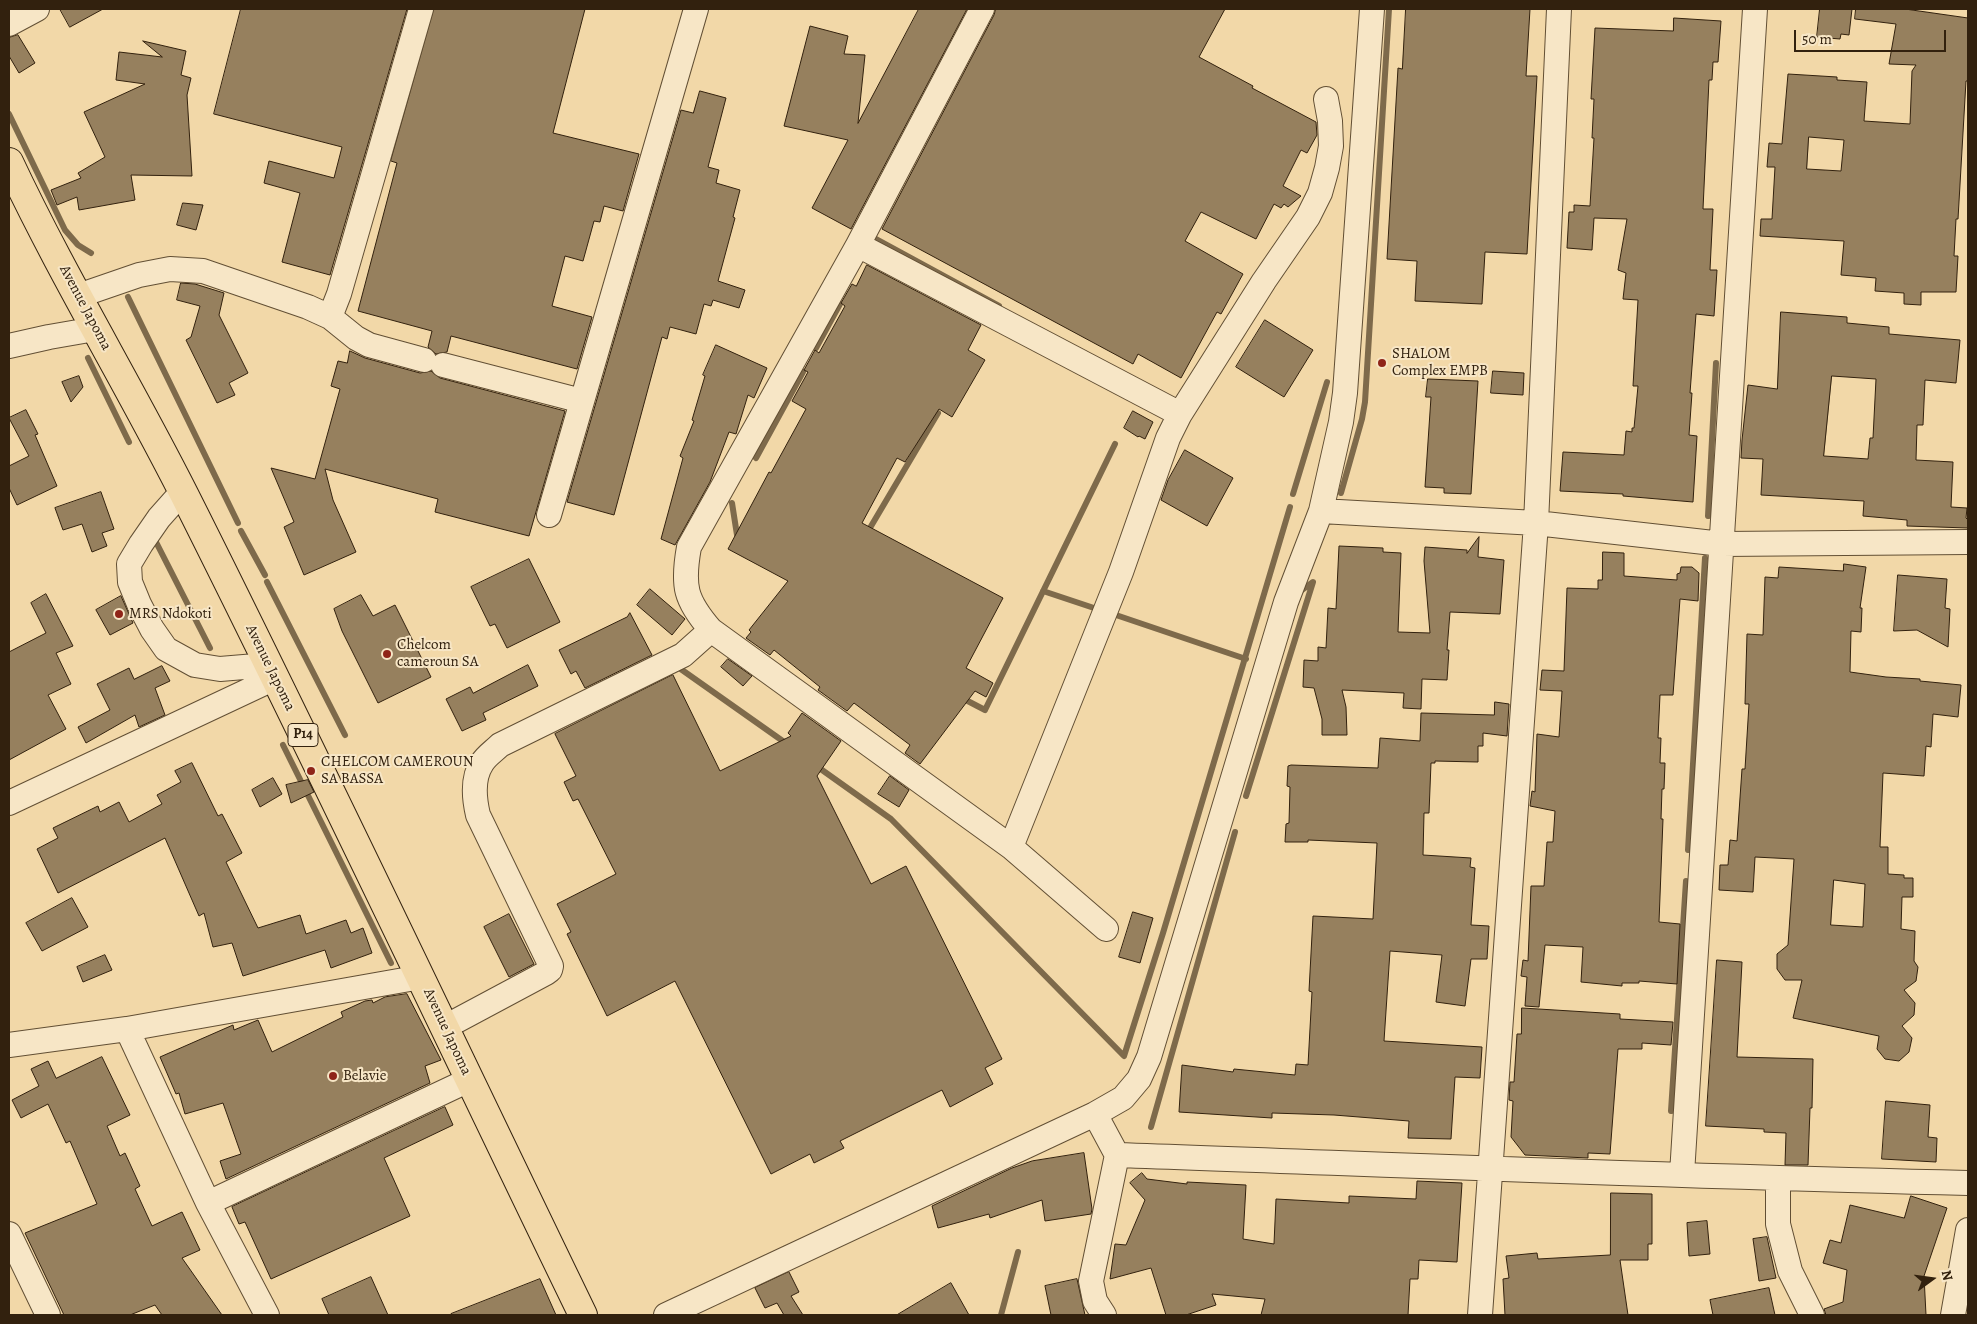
<!DOCTYPE html>
<html>
<head>
<meta charset="utf-8">
<style>
  body { margin:0 }
  #map { position:relative; width:1977px; height:1324px; overflow:hidden; background:#f2d8a8; font-family:Alegreya,serif }
  canvas { display:block }
  .frame { position:absolute; inset:0; border:10px solid #32210e; pointer-events:none }
  .north { position:absolute; left:1907px; top:1254px; width:50px; height:50px; -webkit-text-stroke:4px #f7e6c6; paint-order:stroke; rotate:76deg; font-size:14px; font-weight:700; line-height:20px; text-align:center; color:#32210e }
  .north::after { content:''; display:block; margin:auto; width:18px; height:22px; background:#32210e; clip-path:polygon(50% 0,100% 100%,50% 72%,0 100%) }
  .scale { position:absolute; left:1794px; top:30px; width:152px; height:22px; box-sizing:border-box; border:2px solid #32210e; border-top:0; padding-left:6px; font-size:15px; line-height:18px; white-space:nowrap; color:#32210e; -webkit-text-stroke:4px #f7e6c6; paint-order:stroke }
</style>
</head>
<body>
<div id="map">
<canvas width="1977" height="1324"></canvas>
<div class="frame"></div>
<div class="north">N</div>
<div class="scale">50 m</div>
</div>
<script>
const context = document.querySelector('canvas').getContext('2d');
context.lineJoin = 'round';
function stroke(path, color, width, dash) { context.strokeStyle = color; context.lineWidth = width; context.lineCap = dash ? 'butt' : 'round'; context.setLineDash(dash || []); context.stroke(path); }
function paint(path, color) { context.fillStyle = color; context.fill(path, 'evenodd'); }
function write(font, color, halo, rows, align = 'center') {
  context.font = font + ' Alegreya,serif'; context.lineWidth = 4; context.setLineDash([]); context.textBaseline = 'middle'; context.strokeStyle = halo; context.fillStyle = color; for (const [text, x, y, turn = 0] of rows) {
    context.save(); context.translate(x, y); context.rotate((+turn || 0) * Math.PI / 180); context.textAlign = isNaN(turn) ? turn : align; if (halo) context.strokeText(text, 0, 0); context.fillText(text, 0, 0); context.restore();
  }
}
stroke(new Path2D(`
  M 9,114 L 65,230 L 78,245 L 91,253
  M 872,237 L 999,306
  M 128,297 L 238,523
  M 816,348 L 840,304
  M 88,358 L 129,442
  M 756,458 L 803,372
  M 1341,493 L 1362,419 L 1365,402 L 1389,9
  M 1293,494 L 1327,382
  M 732,503 L 737,535
  M 1708,516 L 1716,363
  M 241,531 L 265,575
  M 867,533 L 938,413
  M 156,542 L 210,648
  M 267,582 L 345,735
  M 1043,591 L 1100,610
  M 1110,613 L 1246,659
  M 675,665 L 787,744
  M 960,697 L 985,710 L 1115,444
  M 283,745 L 391,963
  M 815,765 L 891,819 L 1124,1056 L 1163,933 L 1290,507
  M 1246,796 L 1313,582 L 1299,592
  M 1688,850 L 1705,558
  M 1671,1111 L 1686,881
  M 1151,1127 L 1235,832
  M 1001,1315 L 1018,1252`), '#7e6a4b', 6);
const building = new Path2D(`
  M 60,9 L 103,9 L 70,27 Z
  M 241,9 L 407,9 L 330,275 L 282,262 L 300,193 L 264,183 L 269,161 L 334,178 L 342,147 L 214,114 Z
  M 434,9 L 585,9 L 553,133 L 639,154 L 623,211 L 604,206 L 600,222 L 594,221 L 583,261 L 565,256 L 552,306 L 592,317 L 577,369 L 451,336 L 447,352 L 436,354 L 428,347 L 432,331 L 358,311 L 397,163 L 391,161 Z
  M 919,9 L 967,9 L 851,229 L 812,208 L 848,140 L 784,126 L 810,26 L 848,36 L 844,54 L 865,55 L 858,123 Z
  M 996,9 L 1225,9 L 1199,57 L 1253,86 L 1252,88 L 1316,122 L 1317,135 L 1307,153 L 1301,150 L 1283,186 L 1301,196 L 1288,207 L 1284,204 L 1281,208 L 1274,204 L 1256,239 L 1201,212 L 1185,241 L 1243,274 L 1221,314 L 1217,312 L 1181,378 L 1138,354 L 1133,364 L 882,229 L 994,15 Z
  M 1406,9 L 1530,9 L 1526,76 L 1537,76 L 1527,254 L 1485,252 L 1482,304 L 1415,301 L 1417,261 L 1387,259 L 1398,68 L 1402,69 Z
  M 1820,9 L 1852,9 L 1849,35 L 1841,34 L 1840,39 L 1817,37 Z
  M 1856,9 L 1905,9 L 1968,18 L 1968,81 L 1966,81 L 1958,219 L 1956,219 L 1954,256 L 1958,256 L 1956,292 L 1921,292 L 1921,305 L 1904,304 L 1904,293 L 1875,291 L 1876,278 L 1841,275 L 1844,241 L 1760,236 L 1761,219 L 1772,219 L 1775,167 L 1767,167 L 1769,143 L 1782,144 L 1788,74 L 1837,77 L 1837,80 L 1867,82 L 1864,121 L 1910,124 L 1912,71 L 1916,65 L 1889,64 L 1896,24 L 1855,19 ZM 1809,137 L 1844,140 L 1841,171 L 1807,169 Z
  M 1674,18 L 1721,21 L 1718,62 L 1713,62 L 1712,80 L 1709,80 L 1703,209 L 1713,209 L 1710,270 L 1717,270 L 1714,316 L 1696,314 L 1690,393 L 1692,393 L 1689,435 L 1697,436 L 1693,502 L 1623,496 L 1623,494 L 1560,491 L 1563,452 L 1624,455 L 1626,431 L 1632,432 L 1632,428 L 1634,428 L 1638,386 L 1633,386 L 1638,300 L 1623,299 L 1626,273 L 1618,270 L 1627,219 L 1594,218 L 1592,250 L 1567,248 L 1569,212 L 1574,212 L 1574,205 L 1590,206 L 1594,138 L 1592,138 L 1594,99 L 1591,99 L 1595,28 L 1673,31 Z
  M 18,35 L 35,63 L 19,73 L 9,56 L 9,38 Z
  M 143,41 L 186,51 L 181,75 L 191,78 L 187,95 L 192,176 L 131,175 L 135,200 L 79,210 L 77,197 L 57,205 L 51,190 L 81,178 L 78,173 L 105,157 L 84,112 L 145,84 L 116,80 L 119,52 L 162,57 Z
  M 700,91 L 726,98 L 708,167 L 719,170 L 716,183 L 740,190 L 733,217 L 735,218 L 718,281 L 745,290 L 739,308 L 713,300 L 711,306 L 704,304 L 696,334 L 670,327 L 667,339 L 662,337 L 614,515 L 567,502 L 681,110 L 693,113 Z
  M 183,203 L 203,205 L 196,230 L 177,225 Z
  M 867,265 L 981,325 L 968,350 L 985,360 L 952,417 L 939,409 L 905,462 L 897,458 L 862,523 L 1003,598 L 966,668 L 993,683 L 986,697 L 975,691 L 920,764 L 905,753 L 910,745 L 854,703 L 847,711 L 818,690 L 820,687 L 774,650 L 770,655 L 746,638 L 751,632 L 749,630 L 788,581 L 728,549 L 769,472 L 771,473 L 806,409 L 792,401 L 808,372 L 804,370 L 815,350 L 819,353 L 845,306 L 841,303 L 852,284 L 856,286 Z
  M 181,283 L 195,284 L 224,293 L 219,315 L 248,373 L 229,383 L 235,395 L 217,403 L 186,340 L 191,337 L 200,306 L 177,300 Z
  M 1781,312 L 1847,317 L 1847,323 L 1889,327 L 1889,334 L 1960,340 L 1956,383 L 1925,380 L 1923,425 L 1917,425 L 1916,460 L 1953,462 L 1951,507 L 1967,508 L 1966,518 L 1968,520 L 1968,528 L 1907,526 L 1907,520 L 1863,516 L 1864,501 L 1761,495 L 1763,459 L 1741,458 L 1742,440 L 1748,385 L 1777,389 ZM 1832,376 L 1876,379 L 1873,438 L 1870,438 L 1868,459 L 1824,456 Z
  M 1265,320 L 1313,350 L 1284,397 L 1236,367 Z
  M 716,345 L 767,368 L 754,398 L 748,395 L 736,434 L 729,432 L 710,482 L 675,545 L 661,539 L 683,458 L 680,456 L 694,421 L 692,420 L 705,376 L 703,375 Z
  M 350,351 L 365,358 L 420,373 L 431,371 L 440,378 L 565,411 L 529,536 L 435,512 L 438,499 L 325,469 L 333,500 L 356,552 L 304,575 L 284,527 L 294,522 L 271,468 L 315,479 L 340,389 L 331,386 L 338,361 L 347,363 Z
  M 1493,371 L 1524,373 L 1523,395 L 1491,393 Z
  M 79,376 L 83,387 L 71,402 L 62,382 Z
  M 1428,379 L 1478,381 L 1471,494 L 1444,493 L 1444,488 L 1425,487 L 1431,397 L 1426,397 Z
  M 26,410 L 38,434 L 35,435 L 57,486 L 17,505 L 9,488 L 9,466 L 29,456 L 9,418 Z
  M 1133,411 L 1153,422 L 1145,439 L 1139,436 L 1138,437 L 1124,428 Z
  M 1185,450 L 1233,478 L 1207,526 L 1161,500 L 1168,480 Z
  M 101,492 L 114,529 L 102,533 L 107,546 L 92,552 L 82,524 L 63,530 L 55,508 Z
  M 1479,537 L 1478,557 L 1504,560 L 1500,614 L 1450,612 L 1447,650 L 1449,650 L 1447,680 L 1422,679 L 1421,709 L 1403,708 L 1404,693 L 1342,690 L 1346,707 L 1347,735 L 1322,735 L 1322,719 L 1314,688 L 1303,687 L 1304,660 L 1318,661 L 1318,647 L 1326,648 L 1328,608 L 1336,609 L 1339,546 L 1383,548 L 1383,552 L 1401,553 L 1398,632 L 1430,633 L 1424,561 L 1425,547 L 1467,550 L 1467,553 Z
  M 1603,552 L 1624,553 L 1624,576 L 1677,580 L 1677,574 L 1680,573 L 1681,567 L 1692,567 L 1699,573 L 1698,601 L 1680,599 L 1673,695 L 1660,695 L 1658,738 L 1661,738 L 1660,763 L 1665,763 L 1664,789 L 1662,789 L 1661,819 L 1663,819 L 1659,922 L 1680,924 L 1677,984 L 1639,981 L 1639,983 L 1622,983 L 1622,986 L 1581,982 L 1583,947 L 1545,945 L 1539,1007 L 1525,1006 L 1527,977 L 1521,976 L 1523,960 L 1528,961 L 1531,886 L 1544,886 L 1547,842 L 1553,842 L 1555,811 L 1530,806 L 1532,791 L 1535,792 L 1537,734 L 1559,737 L 1562,691 L 1540,690 L 1542,670 L 1564,671 L 1567,588 L 1598,589 L 1598,580 L 1602,580 Z
  M 529,559 L 560,622 L 507,648 L 495,624 L 490,626 L 471,587 Z
  M 1844,564 L 1866,567 L 1860,608 L 1862,608 L 1861,632 L 1851,631 L 1850,672 L 1886,677 L 1920,679 L 1920,681 L 1961,685 L 1958,717 L 1933,714 L 1931,747 L 1926,746 L 1924,776 L 1883,773 L 1880,847 L 1888,847 L 1888,874 L 1904,875 L 1904,878 L 1913,878 L 1913,897 L 1902,897 L 1901,929 L 1915,931 L 1914,961 L 1918,967 L 1916,981 L 1904,990 L 1915,1003 L 1914,1015 L 1902,1026 L 1912,1038 L 1909,1052 L 1899,1061 L 1885,1059 L 1877,1049 L 1879,1036 L 1793,1018 L 1802,980 L 1785,980 L 1777,969 L 1777,954 L 1788,945 L 1794,859 L 1755,857 L 1753,892 L 1719,890 L 1720,865 L 1728,865 L 1730,840 L 1737,841 L 1742,769 L 1745,769 L 1749,704 L 1745,704 L 1747,634 L 1763,635 L 1765,577 L 1778,578 L 1779,567 L 1843,571 ZM 1834,880 L 1865,884 L 1863,927 L 1831,925 Z
  M 1898,575 L 1947,579 L 1945,608 L 1950,609 L 1948,647 L 1917,630 L 1894,631 Z
  M 650,589 L 685,619 L 672,635 L 637,605 Z
  M 46,594 L 73,646 L 56,653 L 71,684 L 48,695 L 66,729 L 9,760 L 9,652 L 46,633 L 31,603 Z
  M 361,595 L 373,616 L 395,605 L 431,677 L 378,703 L 342,631 L 334,609 Z
  M 121,596 L 133,623 L 110,635 L 96,610 Z
  M 630,613 L 652,655 L 585,688 L 576,671 L 571,674 L 559,650 L 627,617 Z
  M 728,659 L 752,676 L 743,686 L 721,667 Z
  M 528,665 L 538,686 L 483,713 L 486,720 L 462,731 L 446,699 L 470,687 L 473,693 Z
  M 162,666 L 170,681 L 155,688 L 165,715 L 139,727 L 135,715 L 86,743 L 78,727 L 110,710 L 97,684 L 129,668 L 134,679 Z
  M 673,675 L 720,771 L 791,736 L 788,733 L 802,713 L 841,741 L 817,776 L 871,884 L 906,866 L 1002,1059 L 985,1068 L 993,1084 L 950,1107 L 942,1090 L 840,1141 L 844,1148 L 814,1163 L 810,1154 L 771,1174 L 675,981 L 607,1016 L 567,934 L 571,932 L 557,904 L 616,874 L 578,799 L 573,801 L 564,782 L 576,776 L 555,734 Z
  M 1495,702 L 1509,704 L 1507,736 L 1483,733 L 1483,746 L 1478,746 L 1478,762 L 1435,761 L 1435,763 L 1431,763 L 1429,813 L 1424,813 L 1423,855 L 1471,858 L 1470,867 L 1475,868 L 1471,925 L 1489,926 L 1487,959 L 1471,959 L 1465,1006 L 1436,1002 L 1442,955 L 1390,951 L 1384,1041 L 1482,1047 L 1480,1078 L 1455,1077 L 1451,1139 L 1408,1138 L 1409,1121 L 1334,1115 L 1272,1113 L 1272,1118 L 1179,1112 L 1182,1065 L 1233,1072 L 1234,1069 L 1295,1075 L 1296,1064 L 1308,1065 L 1312,992 L 1309,991 L 1313,916 L 1373,919 L 1377,843 L 1308,840 L 1308,842 L 1285,842 L 1286,824 L 1289,823 L 1290,787 L 1287,786 L 1288,766 L 1291,765 L 1378,768 L 1380,738 L 1420,741 L 1421,713 L 1494,715 Z
  M 192,763 L 218,816 L 222,814 L 242,853 L 226,862 L 258,928 L 300,915 L 306,934 L 346,920 L 351,933 L 363,928 L 372,953 L 331,968 L 325,950 L 243,976 L 232,943 L 213,947 L 204,913 L 199,916 L 165,838 L 58,893 L 37,849 L 58,838 L 53,828 L 98,806 L 100,812 L 119,802 L 129,822 L 162,804 L 157,795 L 181,782 L 175,771 Z
  M 890,776 L 909,790 L 899,807 L 878,794 Z
  M 273,778 L 282,794 L 260,807 L 252,790 Z
  M 308,780 L 314,792 L 291,803 L 286,785 Z
  M 72,898 L 88,927 L 42,951 L 26,923 Z
  M 1133,912 L 1153,918 L 1140,963 L 1119,957 Z
  M 509,914 L 534,964 L 509,977 L 484,927 Z
  M 105,955 L 112,970 L 83,982 L 77,967 Z
  M 1717,960 L 1742,962 L 1737,1057 L 1813,1059 L 1812,1108 L 1810,1108 L 1808,1165 L 1785,1165 L 1786,1133 L 1764,1132 L 1764,1129 L 1706,1126 Z
  M 407,994 L 441,1060 L 425,1066 L 430,1083 L 226,1179 L 220,1161 L 241,1154 L 223,1103 L 185,1114 L 179,1093 L 176,1094 L 160,1057 L 233,1025 L 234,1030 L 258,1020 L 272,1052 L 343,1017 L 341,1012 L 365,1001 L 372,1000 L 373,1003 L 385,997 Z
  M 1522,1008 L 1620,1014 L 1620,1019 L 1673,1022 L 1671,1045 L 1642,1043 L 1642,1049 L 1618,1049 L 1610,1154 L 1588,1153 L 1588,1158 L 1525,1155 L 1511,1137 L 1513,1101 L 1509,1100 L 1510,1082 L 1514,1082 L 1517,1034 L 1521,1034 Z
  M 102,1057 L 130,1115 L 107,1126 L 120,1156 L 125,1153 L 140,1186 L 135,1189 L 152,1226 L 182,1212 L 200,1250 L 182,1258 L 222,1315 L 162,1315 L 155,1305 L 130,1315 L 64,1315 L 25,1233 L 97,1204 L 70,1141 L 66,1143 L 48,1104 L 21,1118 L 12,1100 L 39,1086 L 31,1069 L 48,1061 L 56,1078 Z
  M 1886,1101 L 1930,1105 L 1928,1137 L 1937,1138 L 1936,1162 L 1882,1159 Z
  M 445,1107 L 453,1125 L 384,1158 L 410,1216 L 271,1279 L 245,1222 L 239,1224 L 232,1207 Z
  M 1084,1153 L 1092,1209 L 1091,1214 L 1045,1221 L 1042,1200 L 990,1218 L 989,1214 L 938,1228 L 932,1206 L 1012,1168 L 1032,1161 Z
  M 1142,1173 L 1147,1179 L 1187,1184 L 1187,1182 L 1246,1185 L 1243,1239 L 1274,1244 L 1276,1199 L 1349,1203 L 1349,1196 L 1416,1199 L 1417,1181 L 1462,1183 L 1457,1262 L 1419,1260 L 1418,1279 L 1410,1279 L 1408,1315 L 1261,1315 L 1265,1299 L 1212,1294 L 1216,1305 L 1186,1315 L 1166,1315 L 1151,1268 L 1110,1279 L 1115,1244 L 1126,1245 L 1145,1200 L 1130,1183 Z
  M 1611,1193 L 1652,1194 L 1652,1244 L 1648,1244 L 1648,1260 L 1620,1260 L 1628,1315 L 1505,1315 L 1503,1279 L 1509,1278 L 1506,1256 L 1537,1253 L 1538,1259 L 1610,1255 Z
  M 1911,1196 L 1947,1208 L 1924,1276 L 1926,1315 L 1826,1315 L 1824,1309 L 1843,1302 L 1847,1270 L 1823,1263 L 1830,1240 L 1841,1243 L 1850,1205 L 1904,1218 Z
  M 1707,1221 L 1710,1254 L 1689,1256 L 1687,1223 Z
  M 1767,1237 L 1776,1278 L 1759,1281 L 1753,1239 Z
  M 789,1272 L 799,1292 L 791,1296 L 803,1315 L 784,1315 L 777,1303 L 765,1308 L 755,1288 Z
  M 371,1277 L 388,1315 L 329,1315 L 322,1299 Z
  M 540,1279 L 556,1315 L 451,1315 L 451,1314 Z
  M 1077,1279 L 1085,1315 L 1051,1315 L 1045,1286 Z
  M 951,1283 L 969,1315 L 897,1315 Z
  M 1769,1288 L 1775,1315 L 1713,1315 L 1710,1300 Z`);
paint(building, '#96805e');
stroke(building, '#32210e', 1);
const minor = new Path2D(`
  M 982,9 L 858,245 L 689,547 C 682,586 685,600 711,630 L 1011,847 L 1106,929
  M 9,24 L 37,9
  M 858,245 L 1180,414
  M 78,296 L 139,275 L 170,269 L 203,271 L 308,307 L 330,317 L 356,338 L 369,345 L 424,360
  M 330,317 L 339,294 L 421,9
  M 9,346 L 49,337 L 95,329
  M 443,365 L 582,401
  M 183,491 L 159,518 L 141,544 L 129,564 L 130,582 L 139,604 L 152,629 L 166,649 L 195,665 L 220,669 L 268,665
  M 1321,511 L 1536,523 L 1722,544 L 1968,542
  M 549,515 L 696,9
  M 9,803 L 275,678
  M 1011,847 L 1121,572 L 1168,438 L 1180,414 L 1264,281 L 1308,217 L 1320,193 L 1327,168 L 1331,146 L 1330,121 L 1326,99
  M 445,1027 L 546,973 L 550,970 L 551,966 L 478,815 C 474,798 472,778 482,763 C 486,756 494,751 500,745 L 683,655 L 711,630
  M 127,1029 L 208,1203 L 267,1315
  M 9,1045 L 127,1029 L 421,977
  M 1095,1114 L 1117,1155 C 1401,1165 1684,1177 1968,1183
  M 1682,1174 L 1755,9
  M 1778,1179 L 1778,1224 L 1790,1271 L 1812,1315
  M 208,1203 L 469,1080
  M 9,1234 L 48,1315
  M 666,1315 L 1095,1114 L 1123,1098 L 1139,1079 L 1149,1057 L 1286,602 L 1321,511 L 1341,422 L 1345,393 L 1372,9
  M 1104,1315 L 1095,1301 L 1091,1281 L 1117,1155
  M 1480,1315 L 1536,523 L 1559,9
  M 1953,1315 L 1968,1230`);
const major = new Path2D(`
  M 9,162 C 62,275 128,383 184,494 C 321,766 450,1041 583,1315`);
stroke(minor, '#624f34', 26);
stroke(major, '#32210e', 30);
stroke(minor, '#f7e6c6', 24);
stroke(major, '#f2d8a8', 28);
for (const [x, y, r, color] of [
  [1382,363,5,"#8f2418"],
  [119,614,5,"#8f2418"],
  [387,654,5,"#8f2418"],
  [311,771,5,"#8f2418"],
  [333,1076,5,"#8f2418"]
]) { const dot = new Path2D(); dot.arc(x, y, r, 0, 2 * Math.PI); context.fillStyle = color; context.fill(dot); stroke(dot, '#f7e6c6', 2); }
for (const [x, y, w] of [
  [303,735,30]
]) { const box = new Path2D(); box.roundRect(x - w / 2, y - 11.5, w, 23, 4); context.fillStyle = '#f7e6c6'; context.fill(box); stroke(box, '#32210e', 1); }
write('bold 14px', '#32210e', null, [
  ["P14",303,735]
]);
write('15px', '#32210e', '#f7e6c6', [
  ["Avenue Japoma",85,308,62],
  ["Avenue Japoma",270,668,64],
  ["Avenue Japoma",447,1032,65]
]);
write('15px', '#32210e', '#f7e6c6', [
  ["SHALOM",1392,354],
  ["Complex EMPB",1392,371],
  ["MRS Ndokoti",129,614],
  ["Chelcom",397,645],
  ["cameroun SA",397,662],
  ["CHELCOM CAMEROUN",321,762],
  ["SA BASSA",321,779],
  ["Belavie",343,1076]
], 'left');
</script>
</body>
</html>
